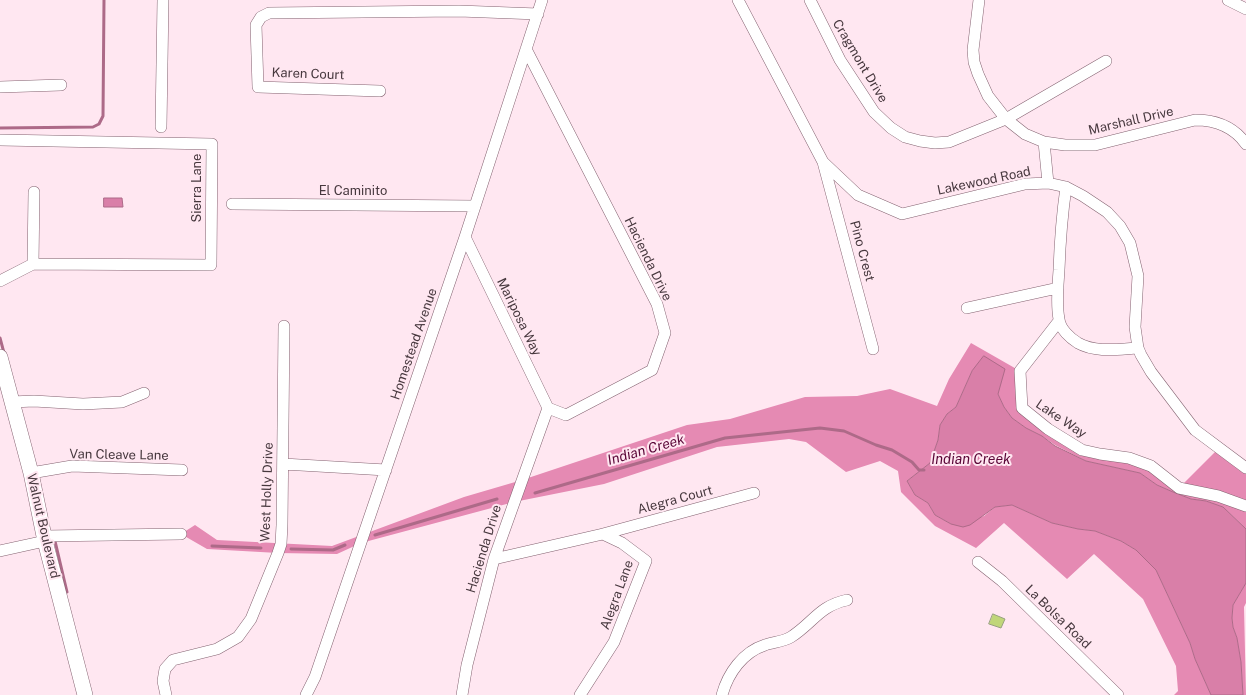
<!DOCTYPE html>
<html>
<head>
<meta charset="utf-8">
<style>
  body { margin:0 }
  canvas { display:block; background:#ffe7f1 }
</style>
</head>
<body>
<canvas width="1246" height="695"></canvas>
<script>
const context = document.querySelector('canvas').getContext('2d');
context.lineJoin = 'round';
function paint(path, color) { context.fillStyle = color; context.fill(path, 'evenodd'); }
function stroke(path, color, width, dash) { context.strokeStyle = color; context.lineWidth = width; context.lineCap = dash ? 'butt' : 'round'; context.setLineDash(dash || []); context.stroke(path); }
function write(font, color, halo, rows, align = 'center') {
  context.font = font + ' "Public Sans",sans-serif'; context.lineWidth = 4; context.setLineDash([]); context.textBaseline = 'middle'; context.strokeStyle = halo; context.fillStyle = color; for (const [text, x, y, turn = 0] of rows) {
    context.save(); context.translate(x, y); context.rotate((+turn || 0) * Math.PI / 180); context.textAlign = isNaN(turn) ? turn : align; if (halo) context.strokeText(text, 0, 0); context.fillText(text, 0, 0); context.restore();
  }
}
paint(new Path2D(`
  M 971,343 L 1020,371 L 1022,408 L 1082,450 L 1129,458 L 1179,488 L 1219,448 L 1246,468 L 1246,529 L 1223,507 L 1206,501 L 1191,499 L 1173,492 L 1157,485 L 1140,473 L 1086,461 L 1055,445 L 1042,436 L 1026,428 L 1012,418 L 1004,407 L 998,394 L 972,371 L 956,407 L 947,414 L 940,425 L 938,440 L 930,463 L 907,481 L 915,495 L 928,503 L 935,515 L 951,524 L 984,516 L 995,507 L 1012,505 L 1052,523 L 1078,529 L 1095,531 L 1121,541 L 1136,550 L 1156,570 L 1190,643 L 1195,659 L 1211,695 L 1174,695 L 1178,691 L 1176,666 L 1143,599 L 1094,554 L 1067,579 L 1004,523 L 976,548 L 935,526 L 901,492 L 898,471 L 880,461 L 846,472 L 806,442 L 789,439 L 717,447 L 604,484 L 514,502 L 361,543 L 337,554 L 278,553 L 207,549 L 181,534 L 195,525 L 217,540 L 332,546 L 464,497 L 522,480 L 687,425 L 730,419 L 805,397 L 857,396 L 890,389 L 937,406 L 949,379 Z
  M 1246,583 L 1246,603 L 1244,607 L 1246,695 L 1243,695 L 1241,662 L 1237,638 L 1233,627 L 1232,618 L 1233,605 Z`), '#e58ab3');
const water = new Path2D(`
  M 104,198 L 122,198 L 123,207 L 104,207 Z
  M 984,356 L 1005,369 L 998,394 L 1004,407 L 1012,418 L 1026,428 L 1042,436 L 1055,446 L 1086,461 L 1140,473 L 1157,485 L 1173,492 L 1191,499 L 1206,501 L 1223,507 L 1246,529 L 1246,583 L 1233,605 L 1232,618 L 1233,627 L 1237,638 L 1241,662 L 1243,695 L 1211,695 L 1195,659 L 1190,643 L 1156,570 L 1136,550 L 1121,541 L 1095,531 L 1078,529 L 1052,523 L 1012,505 L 995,507 L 970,525 L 963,527 L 951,524 L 935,515 L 928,503 L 915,495 L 907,481 L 930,463 L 938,440 L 940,425 L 947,414 L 956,407 L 972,371 Z`);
paint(water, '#d97fa8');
stroke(water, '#ad6a88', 1);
stroke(new Path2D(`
  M 0,128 L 93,127 L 99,124 L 103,116 L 104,0
  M 0,338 L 4,353
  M 535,493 L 725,438 L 820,428 L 844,431 L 876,445 L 892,450 L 912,462 L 919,470 L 924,470
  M 375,535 L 497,499
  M 55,541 L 67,592
  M 212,546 L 261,548
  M 291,549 L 333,550 L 345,545`), '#ad6a88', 3);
const building = new Path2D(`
  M 993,614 L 1005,619 L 1001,628 L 989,624 Z`);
paint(building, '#c0d679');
stroke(building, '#97a07f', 1);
const street = new Path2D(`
  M 738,0 L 823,162 L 858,195 L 902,214 L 1025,184 L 1048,183 L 1066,187 L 1083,196 L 1107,212 L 1120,226 L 1130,243 L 1138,276 L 1135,327 L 1138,348 L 1141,355 L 1151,372 L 1195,430 L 1246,468
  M 810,0 L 840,60 L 874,112 L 891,128 L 905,137 L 920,141 L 935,143 L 949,142 L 1006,119 L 1106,61
  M 979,0 L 973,50 L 974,62 L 978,74 L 988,96 L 1006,119 L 1025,134 L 1044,142 L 1065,145 L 1095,145 L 1195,120 C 1216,120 1234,127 1246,144
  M 1228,0 L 1246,9
  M 0,87 L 61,85
  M 380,91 L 258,87 L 256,25 L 261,17 L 269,13 L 459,11 L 538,14
  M 161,127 L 163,0
  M 0,140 L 212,144 L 211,265 L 33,264 L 0,281
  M 1044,142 L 1048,183
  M 823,162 L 873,349
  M 1066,187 C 1062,215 1060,242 1059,270 C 1058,286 1056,304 1059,319 C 1060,329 1070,338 1078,343 C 1096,353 1118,349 1138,348
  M 232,204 L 475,206
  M 465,237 L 548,408
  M 33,264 L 34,192
  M 967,308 L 1058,288
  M 1059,321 L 1020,371 L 1022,408 L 1048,429 L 1082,450 L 1100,454 L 1129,458 L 1151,466 L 1179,488 L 1218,496 L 1246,506
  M 12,402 L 34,401 L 83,404 L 122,402 L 144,393
  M 283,464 L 386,470
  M 31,473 L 72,466 L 182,470
  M 45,536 L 181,534
  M 0,551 L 45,541
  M 494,559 L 603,534 L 754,493
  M 978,562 L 1002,581 L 1118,695
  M 166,695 L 163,681 L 165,669 L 173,660 L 217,649 L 238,637 L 251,619 L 278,553 L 281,544 L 282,525 L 284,326
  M 306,695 L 315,677 L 465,237 L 542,0
  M 462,695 L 467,665 L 494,559 L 548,408 L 566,415 L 652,370 L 665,333 L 657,304 L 526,49
  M 580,695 L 614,642 L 646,561 L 622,543 L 603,534
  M 722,695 C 728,673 743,652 765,645 C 773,642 783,642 791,637 C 813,623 819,606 847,600`);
const secondary = new Path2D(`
  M 0,357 L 31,473 L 45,541 L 85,695`);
stroke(street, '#846371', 12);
stroke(secondary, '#846371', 16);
stroke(street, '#fff', 11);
stroke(secondary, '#fff', 15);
write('13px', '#47383e', '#ffe7f1', [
  ["Cragmont Drive",860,61,59],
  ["Karen Court",308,74,2],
  ["Marshall Drive",1131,121,-13],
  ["Lakewood Road",984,181,-12],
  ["Sierra Lane",197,188,-90],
  ["El Caminito",353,191],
  ["Pino Crest",862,251,75],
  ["Hacienda Drive",648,259,64],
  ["Mariposa Way",519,317,64],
  ["Homestead Avenue",414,344,-71],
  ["Lake Way",1061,419,34],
  ["Van Cleave Lane",119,455,1],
  ["West Holly Drive",267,492,-88],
  ["Alegra Court",675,500,-15],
  ["Walnut Boulevard",43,526,77],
  ["Hacienda Drive",484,549,-73],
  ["Alegra Lane",617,595,-70],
  ["La Bolsa Road",1058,617,44]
]);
write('italic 14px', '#590536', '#ffe7f1', [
  ["Indian Creek",646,450,-16],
  ["Indian Creek",971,460]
]);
</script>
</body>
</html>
